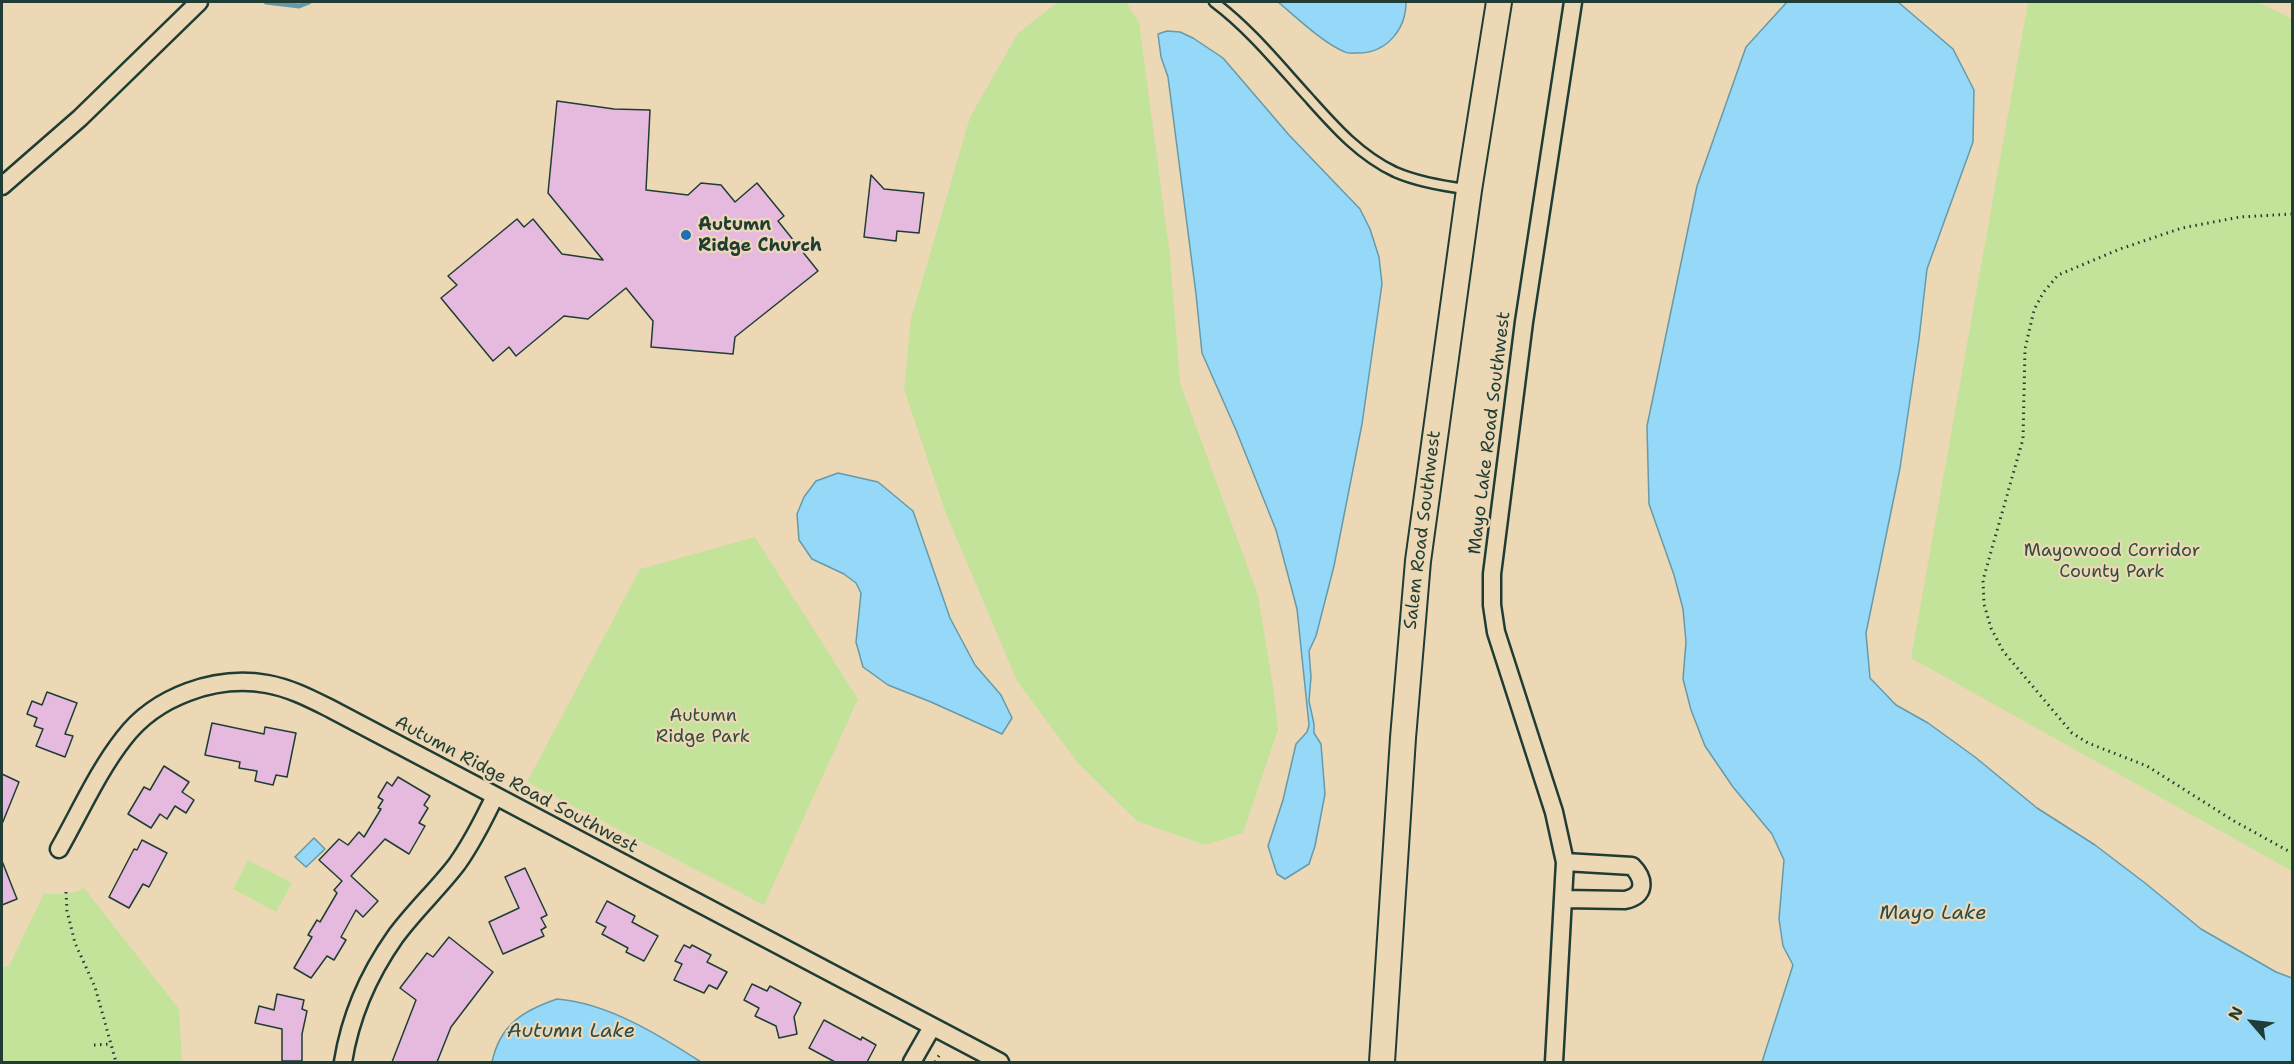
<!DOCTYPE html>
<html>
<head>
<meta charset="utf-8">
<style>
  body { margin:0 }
  #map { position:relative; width:2294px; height:1064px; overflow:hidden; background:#edd8b6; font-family:"Shantell Sans",sans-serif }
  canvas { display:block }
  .frame { position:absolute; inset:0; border:3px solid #1f3d34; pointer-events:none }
  .north { position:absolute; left:2222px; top:992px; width:60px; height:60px; -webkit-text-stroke:4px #edd8b6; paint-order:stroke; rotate:298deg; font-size:16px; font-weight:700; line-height:24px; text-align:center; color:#1f3d34 }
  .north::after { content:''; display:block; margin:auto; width:21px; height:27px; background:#1f3d34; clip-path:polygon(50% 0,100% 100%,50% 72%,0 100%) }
</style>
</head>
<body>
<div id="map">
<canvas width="2294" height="1064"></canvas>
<div class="frame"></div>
<div class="north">N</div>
</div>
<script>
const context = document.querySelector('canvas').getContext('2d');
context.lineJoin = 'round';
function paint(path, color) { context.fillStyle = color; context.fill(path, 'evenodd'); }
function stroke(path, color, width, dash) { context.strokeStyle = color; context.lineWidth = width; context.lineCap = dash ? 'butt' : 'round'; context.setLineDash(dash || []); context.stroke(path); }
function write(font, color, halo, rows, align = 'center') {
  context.font = font + ' "Shantell Sans",sans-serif'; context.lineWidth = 4.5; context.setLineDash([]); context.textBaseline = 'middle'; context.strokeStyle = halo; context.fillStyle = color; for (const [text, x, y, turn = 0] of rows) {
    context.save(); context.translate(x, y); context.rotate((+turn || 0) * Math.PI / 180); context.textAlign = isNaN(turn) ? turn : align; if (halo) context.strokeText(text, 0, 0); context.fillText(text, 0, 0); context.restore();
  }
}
paint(new Path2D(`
  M 1058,2 L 1126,2 L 1139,22 L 1170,255 L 1180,383 L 1258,595 L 1274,692 L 1278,730 L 1243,833 L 1205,845 L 1137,821 L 1077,762 L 1017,681 L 945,511 L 904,389 L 911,319 L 970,117 L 1018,33 Z
  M 2028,2 L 2258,2 L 2292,19 L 2292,871 L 1911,658 Z
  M 755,537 L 858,699 L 764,905 L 527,782 L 640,569 Z
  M 248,860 L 292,883 L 276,912 L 233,889 Z
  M 84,888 L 179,1009 L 182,1062 L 2,1062 L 2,968 L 9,966 L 44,893 C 60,895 70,895 84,888 Z`), '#c3e39b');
const water = new Path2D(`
  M 1278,2 L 1406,2 C 1406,29 1387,53 1358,53 C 1354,53 1348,54 1345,52 C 1324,44 1295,16 1278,2 Z
  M 1787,2 L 1898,2 L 1953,49 L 1974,90 L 1973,142 L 1927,269 L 1919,339 L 1900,468 L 1866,633 L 1870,678 L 1896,705 L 1928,723 L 1975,757 L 2037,808 L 2095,845 L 2145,883 L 2201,929 L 2276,972 L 2292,978 L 2292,1062 L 1762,1062 L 1793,965 L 1783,946 L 1779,919 L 1784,860 L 1772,834 L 1733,787 L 1705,746 L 1691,710 L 1683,679 L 1686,642 L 1683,609 L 1674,575 L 1649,504 L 1647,426 L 1697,186 L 1746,47 Z
  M 1167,31 L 1180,32 L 1193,38 L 1223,58 L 1289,135 L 1360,209 L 1370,229 L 1379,257 L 1382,284 L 1362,424 L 1334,566 L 1316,636 L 1309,651 L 1311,677 L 1309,701 L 1314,724 L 1314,733 L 1321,744 L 1325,794 L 1315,846 L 1309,864 L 1285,879 L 1277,874 L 1268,846 L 1283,800 L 1296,744 L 1307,732 L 1309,725 L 1297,609 L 1276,530 L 1236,430 L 1202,353 L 1196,294 L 1168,77 L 1161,57 L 1158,34 Z
  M 838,473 L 878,482 L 913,511 L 950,618 L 975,665 L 1001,695 L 1012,718 L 1002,734 L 931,702 L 888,685 L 863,667 L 856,642 L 861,593 L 856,583 L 844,574 L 812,559 L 799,540 L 797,514 L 804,497 L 816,481 Z
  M 314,838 L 325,849 L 306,867 L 295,857 Z
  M 557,999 C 608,1003 659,1035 701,1062 L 492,1062 C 500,1025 522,1011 557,999 Z`);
paint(water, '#96d8f7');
stroke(water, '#669aa9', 1.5);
stroke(new Path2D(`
  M 266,2 L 299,6 L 309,2`), '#669aa9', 5);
const building = new Path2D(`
  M 557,101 L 614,109 L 650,110 L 646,190 L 688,195 L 701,183 L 721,185 L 735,202 L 757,183 L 784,216 L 778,221 L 818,271 L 735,337 L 733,354 L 651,347 L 653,321 L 626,288 L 588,319 L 564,316 L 516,356 L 509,347 L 493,361 L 441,298 L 457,285 L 448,276 L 517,219 L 524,227 L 533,219 L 562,254 L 603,260 L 548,193 Z
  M 871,175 L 884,189 L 924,193 L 919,233 L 897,231 L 896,241 L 864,237 Z
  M 47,692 L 77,703 L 65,734 L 73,736 L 65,757 L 36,746 L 43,729 L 34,726 L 37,718 L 27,714 L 32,701 L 42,705 Z
  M 212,723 L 264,734 L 265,727 L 296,733 L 287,777 L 276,775 L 273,785 L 255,781 L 257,771 L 239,768 L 240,762 L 205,755 Z
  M 164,766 L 189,782 L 182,792 L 194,800 L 186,813 L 175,806 L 167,819 L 160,814 L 151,828 L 128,814 L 144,787 L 150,790 Z
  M 2,774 L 19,782 L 2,824 Z
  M 398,777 L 430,796 L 424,805 L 428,808 L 419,823 L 425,826 L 409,854 L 385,839 L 351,876 L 378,901 L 363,917 L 356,910 L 341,937 L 346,940 L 334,960 L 327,956 L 311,978 L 294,968 L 312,937 L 308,935 L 317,920 L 320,922 L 337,893 L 334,890 L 342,881 L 319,860 L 339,839 L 348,845 L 359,832 L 364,837 L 381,809 L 378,808 L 383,800 L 378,797 L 387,782 L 392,786 Z
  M 142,840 L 167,853 L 149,887 L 143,884 L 129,908 L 109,897 L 134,849 L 137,850 Z
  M 2,861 L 17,899 L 2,905 Z
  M 525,868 L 547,915 L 541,918 L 546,927 L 541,930 L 544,936 L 503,954 L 489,922 L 519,908 L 505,877 Z
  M 607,901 L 635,916 L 632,922 L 658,936 L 644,961 L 626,952 L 628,948 L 602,934 L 606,927 L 596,922 Z
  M 449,937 L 493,972 L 451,1027 L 437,1062 L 392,1062 L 416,1000 L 400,988 L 427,953 L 433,957 Z
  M 684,945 L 690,948 L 692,945 L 711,955 L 707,962 L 727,972 L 717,989 L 709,985 L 704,993 L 674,980 L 682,964 L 675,961 Z
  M 752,984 L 767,991 L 770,986 L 801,1003 L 794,1017 L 797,1034 L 779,1038 L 776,1026 L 755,1016 L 759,1008 L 744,1000 Z
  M 277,994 L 304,1000 L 302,1009 L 307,1011 L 302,1034 L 302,1061 L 282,1061 L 282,1029 L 255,1023 L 259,1006 L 274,1010 Z
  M 824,1020 L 861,1040 L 862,1037 L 876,1045 L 867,1062 L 835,1062 L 809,1048 Z`);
paint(building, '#e6badf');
stroke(building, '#1f3d34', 1.5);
const service = new Path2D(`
  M 1214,2 C 1250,29 1278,64 1308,97 C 1334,126 1359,155 1395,172 C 1418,182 1442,186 1466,189`);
const minor = new Path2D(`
  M 2,186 L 80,118 L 199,2
  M 59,849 C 80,812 98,771 124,738 C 156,696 216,675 267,684 C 290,688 311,699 331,709 L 1000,1062
  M 1564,899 L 1625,900 C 1645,896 1646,880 1632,866 L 1565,862
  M 343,1062 C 350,1018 369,974 395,937 C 414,911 438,889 457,864 C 472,843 484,819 495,796
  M 912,1062 L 932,1027
  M 1554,1062 L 1565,862 L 1554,812 L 1496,632 L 1492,605 L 1492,574 L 1524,322 L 1573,2`);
const secondary = new Path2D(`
  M 1382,1062 L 1403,738 L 1418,561 L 1469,190 L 1499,2`);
stroke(service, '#1f3d34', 13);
stroke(minor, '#1f3d34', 21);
stroke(secondary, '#1f3d34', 28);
stroke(new Path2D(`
  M 2292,214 L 2240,217 L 2182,228 L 2120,249 L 2058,275 L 2043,293 L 2034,310 L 2025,349 L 2023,439 L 1983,580 L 1984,604 L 1991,628 L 2003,651 L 2072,733 L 2088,743 L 2147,766 L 2234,821 L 2292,853
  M 66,892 L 67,911 L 75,943 L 95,987 L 116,1062
  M 94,1045 L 111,1044
  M 935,1062 L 940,1054`), '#1f3d34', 3, [1.5, 4.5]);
stroke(service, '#edd8b6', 8);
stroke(minor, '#edd8b6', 16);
stroke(secondary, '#edd8b6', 24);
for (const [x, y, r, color] of [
  [686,235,6,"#1f6fb2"]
]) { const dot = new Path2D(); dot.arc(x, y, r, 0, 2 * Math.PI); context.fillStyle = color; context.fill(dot); stroke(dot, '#edd8b6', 2); }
write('bold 18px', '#1f3d34', '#edd8b6', [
  ["Autumn",698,225],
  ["Ridge Church",698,246]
], 'left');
write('18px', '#1f3d34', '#edd8b6', [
  ["Mayo Lake Road Southwest",1490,433,-83],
  ["Salem Road Southwest",1423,530,-83],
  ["Autumn Ridge Road Southwest",516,785,28]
]);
write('18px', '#2f4e3e', '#edd8b6', [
  ["Mayowood Corridor",2112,551],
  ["County Park",2112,572],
  ["Autumn",703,716],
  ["Ridge Park",703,737]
]);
write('italic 20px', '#2b4c48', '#edd8b6', [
  ["Mayo Lake",1933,914],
  ["Autumn Lake",571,1032]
]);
</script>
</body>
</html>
